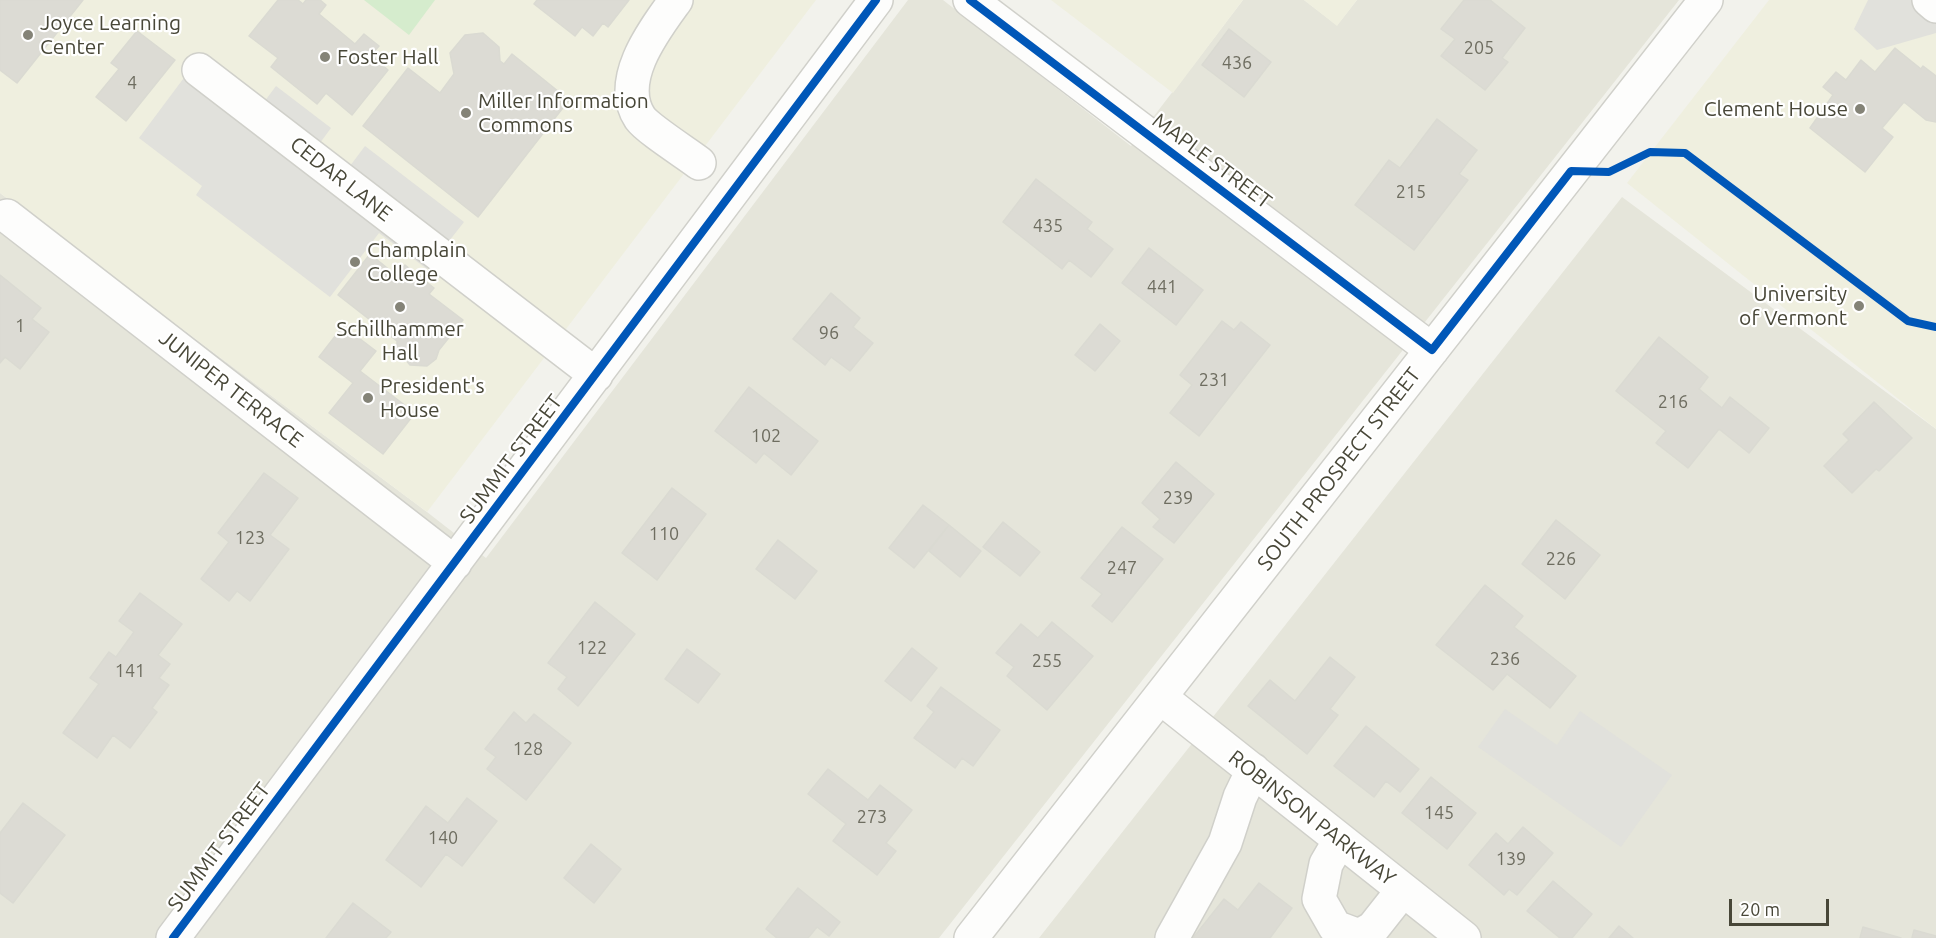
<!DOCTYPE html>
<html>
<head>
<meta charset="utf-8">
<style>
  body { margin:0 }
  #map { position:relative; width:1936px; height:938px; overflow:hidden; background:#f2f2ec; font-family:Ubuntu,sans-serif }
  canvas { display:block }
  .scale { position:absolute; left:1729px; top:899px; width:100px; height:27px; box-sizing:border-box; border:3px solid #484738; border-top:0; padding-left:8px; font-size:18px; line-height:21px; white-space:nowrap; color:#484738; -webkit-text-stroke:4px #fff; paint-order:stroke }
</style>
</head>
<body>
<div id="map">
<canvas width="1936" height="938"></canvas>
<div class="scale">20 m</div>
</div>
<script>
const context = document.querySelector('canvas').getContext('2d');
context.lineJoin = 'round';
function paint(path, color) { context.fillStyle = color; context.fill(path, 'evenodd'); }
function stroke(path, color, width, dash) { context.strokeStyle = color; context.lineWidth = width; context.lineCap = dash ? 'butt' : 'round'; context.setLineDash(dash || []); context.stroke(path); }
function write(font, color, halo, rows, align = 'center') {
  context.font = font + ' Ubuntu,sans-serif'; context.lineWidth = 4.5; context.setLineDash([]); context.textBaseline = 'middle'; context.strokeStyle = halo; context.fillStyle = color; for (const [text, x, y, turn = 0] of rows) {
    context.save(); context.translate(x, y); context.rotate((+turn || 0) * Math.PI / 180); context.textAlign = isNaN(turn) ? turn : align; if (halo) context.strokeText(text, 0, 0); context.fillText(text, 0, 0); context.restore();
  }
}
paint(new Path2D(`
  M 908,0 L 943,0 L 1131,146 L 1243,0 L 1304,0 L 1337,25 L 1357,0 L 1679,0 L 939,938 L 0,938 L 0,193 L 427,512 L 486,558 Z
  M 1622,197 L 1936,429 L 1936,938 L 1039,938 Z`), '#e5e5da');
paint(new Path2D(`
  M 0,0 L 816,0 L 427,512 L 0,193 Z
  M 1051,0 L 1243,0 L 1173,93 Z
  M 1304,0 L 1357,0 L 1337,26 Z
  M 1769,0 L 1936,0 L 1936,429 L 1627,183 Z`), '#efefdf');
paint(new Path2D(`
  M 364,0 L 435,0 L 409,35 Z`), '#d5eccd');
paint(new Path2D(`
  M 1868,0 L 1936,0 L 1936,33 L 1877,50 L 1854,29 Z
  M 201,55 L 256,113 L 276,86 L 331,128 L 314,151 L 344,174 L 365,146 L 464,222 L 427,269 L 379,233 L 330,297 L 196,195 L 202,186 L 139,138 Z
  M 1505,709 L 1557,745 L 1580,711 L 1672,775 L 1621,847 L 1478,747 Z`), '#e1e1dc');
const building = new Path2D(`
  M 0,0 L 83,0 L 17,83 L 0,70 Z
  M 278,0 L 298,0 L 303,4 L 306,0 L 320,0 L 326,5 L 319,14 L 355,44 L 364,34 L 379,46 L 371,55 L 388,70 L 352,115 L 326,93 L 317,104 L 271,67 L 278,58 L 249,36 Z
  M 537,0 L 629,0 L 608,27 L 603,23 L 593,36 L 582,27 L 575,36 L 534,4 Z
  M 1464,0 L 1490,0 L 1525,28 L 1502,58 L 1508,62 L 1485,90 L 1441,56 L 1455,39 L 1441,29 Z
  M 1229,29 L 1271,62 L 1244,97 L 1202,65 Z
  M 137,31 L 175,60 L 126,121 L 96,97 L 119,69 L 111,63 Z
  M 483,33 L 499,47 L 500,61 L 504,64 L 512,54 L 569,100 L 478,217 L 363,126 L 408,68 L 440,93 L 454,74 L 450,53 L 465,35 Z
  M 1895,48 L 1921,69 L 1923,66 L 1936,76 L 1936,122 L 1926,120 L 1904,102 L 1882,128 L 1893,137 L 1865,172 L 1810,128 L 1833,95 L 1823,87 L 1836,72 L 1846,80 L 1861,60 L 1875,72 Z
  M 1437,119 L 1477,150 L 1459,174 L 1468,180 L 1414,250 L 1355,205 L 1389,160 L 1400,168 Z
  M 1036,179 L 1092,222 L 1087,229 L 1113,249 L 1091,277 L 1069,260 L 1062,269 L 1003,222 Z
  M 1149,248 L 1203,290 L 1176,325 L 1122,283 Z
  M 370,254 L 397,276 L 405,265 L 434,288 L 429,294 L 463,320 L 439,350 L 436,359 L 427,366 L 410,365 L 397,350 L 397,341 L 338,295 Z
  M 0,275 L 41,308 L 32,319 L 49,332 L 20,369 L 5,357 L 0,363 Z
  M 831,293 L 860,318 L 853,327 L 873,343 L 850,371 L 831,357 L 825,365 L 793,339 Z
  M 1222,321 L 1234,330 L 1241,322 L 1270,345 L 1199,436 L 1170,413 L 1192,385 L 1180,375 Z
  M 1100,324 L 1120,341 L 1095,371 L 1075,355 Z
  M 343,326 L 376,351 L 360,371 L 415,413 L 383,454 L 329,413 L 353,383 L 319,357 Z
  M 1659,337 L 1708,377 L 1699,389 L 1722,408 L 1730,397 L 1769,428 L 1749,453 L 1719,429 L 1688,468 L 1656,443 L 1666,431 L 1616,391 Z
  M 749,387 L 818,441 L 791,475 L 764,453 L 756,463 L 715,431 Z
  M 1874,402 L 1912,438 L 1879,471 L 1876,469 L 1852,493 L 1824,466 L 1849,440 L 1843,434 Z
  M 1176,462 L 1214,494 L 1174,543 L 1153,527 L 1160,519 L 1142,503 Z
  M 264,473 L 298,498 L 270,535 L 289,549 L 250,601 L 237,591 L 229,601 L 201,579 L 229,542 L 218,533 Z
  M 672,488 L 706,514 L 657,580 L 622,553 Z
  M 923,505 L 949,525 L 914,568 L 889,548 Z
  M 1556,520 L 1600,555 L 1565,599 L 1522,564 Z
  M 1003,522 L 1040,552 L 1020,576 L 983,547 Z
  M 949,525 L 981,551 L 960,577 L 929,551 Z
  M 1122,527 L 1163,559 L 1112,622 L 1092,606 L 1102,594 L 1081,578 Z
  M 778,540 L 817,571 L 795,599 L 756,569 Z
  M 1485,585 L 1523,616 L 1514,627 L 1576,676 L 1550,708 L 1507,674 L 1493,690 L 1436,645 Z
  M 140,593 L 182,624 L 158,655 L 170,664 L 159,678 L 169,685 L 152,708 L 157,712 L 130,748 L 113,735 L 97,758 L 63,733 L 99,684 L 90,678 L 109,652 L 116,657 L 134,632 L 119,621 Z
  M 595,602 L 635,634 L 578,706 L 558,689 L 567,677 L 548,663 Z
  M 1052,622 L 1093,656 L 1047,710 L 1007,676 L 1014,667 L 996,653 L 1021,624 L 1038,638 Z
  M 912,648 L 937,668 L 911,701 L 885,681 Z
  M 687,649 L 720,674 L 698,703 L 665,679 Z
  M 1330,657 L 1355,677 L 1330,709 L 1338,715 L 1307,754 L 1248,706 L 1270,680 L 1295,701 Z
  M 941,687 L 1000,730 L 973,766 L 962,758 L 955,768 L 914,738 L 934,712 L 927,706 Z
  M 514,712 L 526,723 L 534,714 L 571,743 L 526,800 L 487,769 L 496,757 L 485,749 Z
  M 1366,726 L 1419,769 L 1400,792 L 1386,781 L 1374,797 L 1334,766 Z
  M 828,769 L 868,800 L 880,785 L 912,810 L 886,843 L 896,851 L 877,875 L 833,841 L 846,824 L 808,794 Z
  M 1431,777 L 1476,813 L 1447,849 L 1402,813 Z
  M 467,798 L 497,821 L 462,866 L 446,854 L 421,887 L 386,860 L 426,806 L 448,823 Z
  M 23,803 L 65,835 L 13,903 L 0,893 L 0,833 Z
  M 1523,827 L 1553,853 L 1517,895 L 1509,889 L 1504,895 L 1469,865 L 1496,833 L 1508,844 Z
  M 591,844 L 621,869 L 594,903 L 564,878 Z
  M 1553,881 L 1592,914 L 1572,938 L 1560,938 L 1527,911 Z
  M 1259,883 L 1292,908 L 1270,938 L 1193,938 L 1224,899 L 1238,910 Z
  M 798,888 L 840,922 L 829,936 L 817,927 L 808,938 L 777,938 L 766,929 Z
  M 353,903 L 391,932 L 386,938 L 326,938 Z
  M 1619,926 L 1633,938 L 1609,938 Z
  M 1863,927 L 1901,938 L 1860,938 Z
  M 1914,930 L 1936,936 L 1936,938 L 1912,938 Z`);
paint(building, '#dcdbd4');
stroke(building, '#dadad2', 1.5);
const minor = new Path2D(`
  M 676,0 C 655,29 615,80 640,118 C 648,129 686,153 699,163
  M 970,0 L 1432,350
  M 1929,0 L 1936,6
  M 199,70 L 596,375
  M 7,216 L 455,563
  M 1160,697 L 1464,938
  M 1340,840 L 1326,864 L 1319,899 L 1335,927 L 1359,936 L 1373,928 L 1403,890
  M 173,938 L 876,0
  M 971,938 L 1706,0
  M 1172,938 L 1225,843 L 1240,797 L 1253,770`);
stroke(minor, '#d0d0ca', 36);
stroke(minor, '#fdfdfc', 33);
stroke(new Path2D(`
  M 970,0 L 1432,350 L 1571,171 L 1609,172 L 1650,152 L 1685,153 L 1908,321 L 1936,327
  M 173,938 L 876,0`), '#0057b8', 8);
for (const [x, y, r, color] of [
  [28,35,6,"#848377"],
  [325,57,6,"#848377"],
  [1860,109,6,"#848377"],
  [466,113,6,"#848377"],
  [355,262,6,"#848377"],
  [1859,306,6,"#848377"],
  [400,307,6,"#848377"],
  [368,398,6,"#848377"]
]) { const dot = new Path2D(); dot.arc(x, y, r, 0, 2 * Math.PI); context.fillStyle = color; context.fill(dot); stroke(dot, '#fff', 2); }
write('18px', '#6e6d60', null, [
  ["205",1479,48],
  ["436",1237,63],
  ["4",132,83],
  ["215",1411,192],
  ["435",1048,226],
  ["441",1162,287],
  ["1",20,326],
  ["96",829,333],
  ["231",1214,380],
  ["216",1673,402],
  ["102",766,436],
  ["239",1178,498],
  ["110",664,534],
  ["123",250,538],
  ["226",1561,559],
  ["247",1122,568],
  ["122",592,648],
  ["236",1505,659],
  ["255",1047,661],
  ["141",130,671],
  ["128",528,749],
  ["145",1439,813],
  ["273",872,817],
  ["140",443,838],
  ["139",1511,859]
]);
write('21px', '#484738', '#fff', [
  ["Joyce Learning",40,23],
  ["Center",40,47],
  ["Foster Hall",337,57],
  ["Miller Information",478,101],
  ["Commons",478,125],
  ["Clement House",1848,109,"right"],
  ["Champlain",367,250],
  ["College",367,274],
  ["University",1847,294,"right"],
  ["of Vermont",1847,318,"right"],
  ["Schillhammer",400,329,"center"],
  ["Hall",400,353,"center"],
  ["President's",380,386],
  ["House",380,410]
], 'left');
write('21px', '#484738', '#fff', [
  ["MAPLE STREET",1212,161,37],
  ["CEDAR LANE",341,179,38],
  ["JUNIPER TERRACE",231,389,38],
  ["SUMMIT STREET",511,459,-53],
  ["SOUTH PROSPECT STREET",1339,469,-52],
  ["ROBINSON PARKWAY",1312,818,38],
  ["SUMMIT STREET",219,847,-53]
]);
</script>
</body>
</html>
